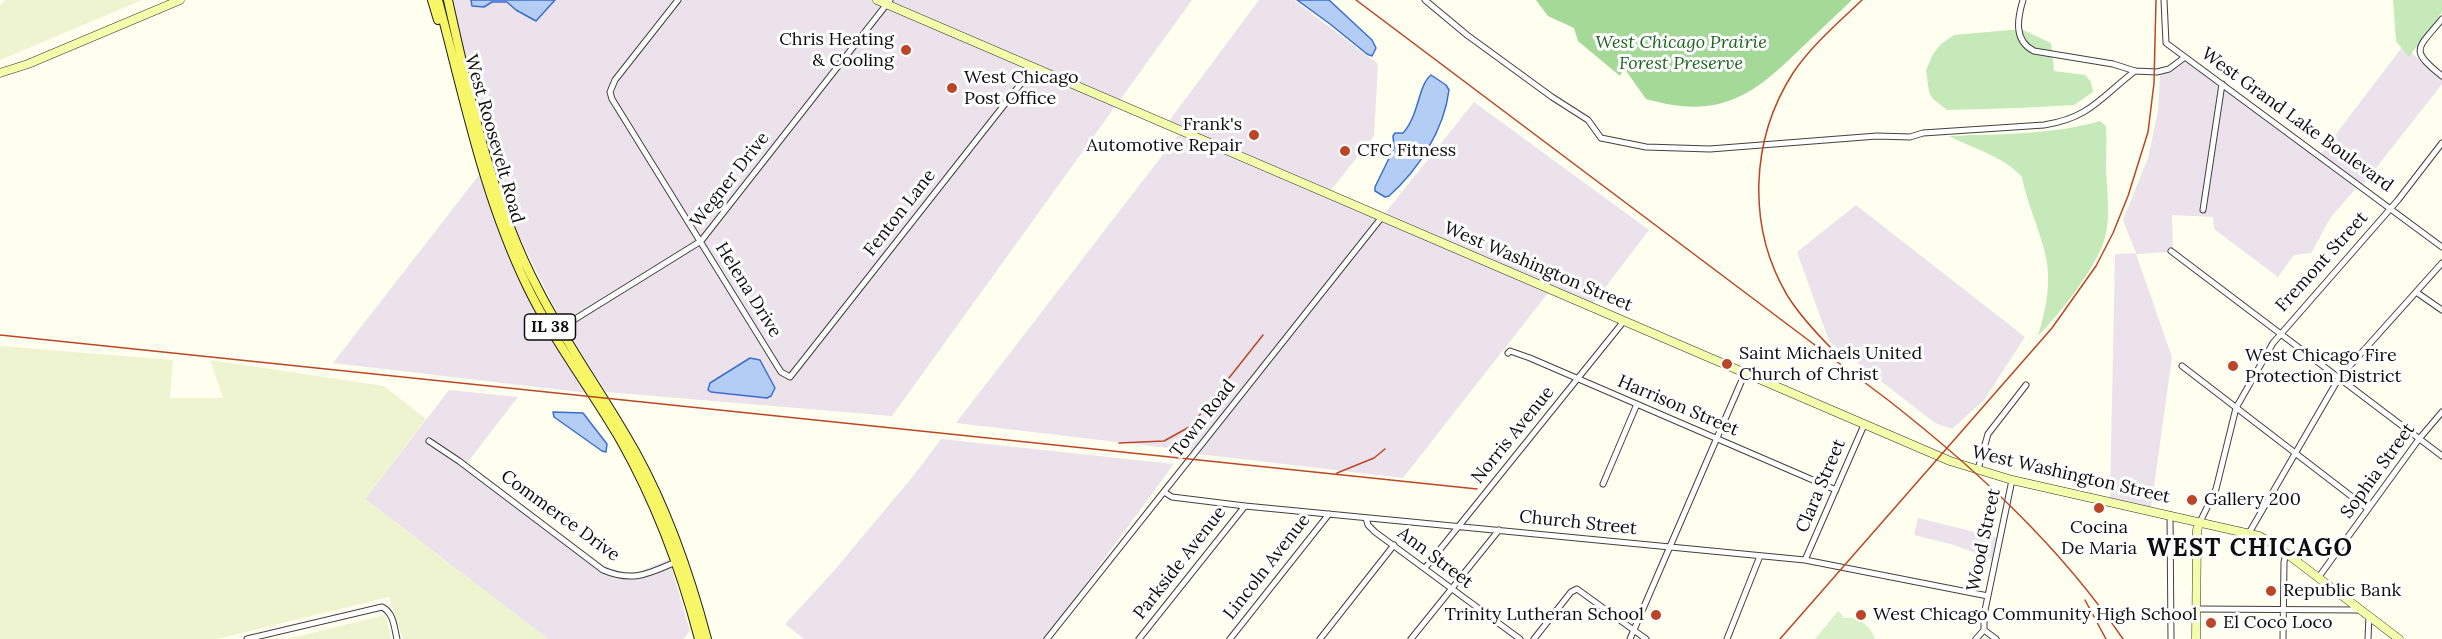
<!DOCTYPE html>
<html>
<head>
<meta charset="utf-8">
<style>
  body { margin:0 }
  canvas { display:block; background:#feffef }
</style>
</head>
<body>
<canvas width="2442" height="639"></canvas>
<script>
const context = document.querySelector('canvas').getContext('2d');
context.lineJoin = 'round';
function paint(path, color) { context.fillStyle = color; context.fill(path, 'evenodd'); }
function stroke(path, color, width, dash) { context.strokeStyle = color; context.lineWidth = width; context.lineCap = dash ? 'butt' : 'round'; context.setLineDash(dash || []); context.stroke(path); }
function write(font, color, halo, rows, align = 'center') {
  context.font = font + ' Lora,serif'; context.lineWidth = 6; context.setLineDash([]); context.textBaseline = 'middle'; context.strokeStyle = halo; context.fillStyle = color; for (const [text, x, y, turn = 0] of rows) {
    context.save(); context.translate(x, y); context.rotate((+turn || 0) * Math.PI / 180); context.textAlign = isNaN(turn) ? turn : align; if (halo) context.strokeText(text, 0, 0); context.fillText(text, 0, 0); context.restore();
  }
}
paint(new Path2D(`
  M 451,0 L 1192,0 L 892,416 L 606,392 L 561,321 L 515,228 L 498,182 Z
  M 1259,0 L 1294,0 L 1378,64 L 1374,136 L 1331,190 L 1169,121 Z
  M 2403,46 L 2442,78 L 2442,84 L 2362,186 L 2319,156 Z
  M 2185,59 L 2357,187 L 2331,217 L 2311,253 L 2294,255 L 2278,277 L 2214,229 L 2213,217 L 2172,215 L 2173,250 L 2171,252 L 2136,254 L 2172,357 L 2151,508 L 2110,499 L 2115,254 L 2136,253 L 2123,220 L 2148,158 L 2158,111 L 2160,74 Z
  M 1474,102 L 1649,230 L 1592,305 L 1385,213 Z
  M 1178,135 L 1376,219 L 1193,451 L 956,423 Z
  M 479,175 L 500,232 L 520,278 L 588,393 L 333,363 Z
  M 1856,205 L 2025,337 L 1984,400 L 1952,429 L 1935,423 L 1829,341 L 1797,252 Z
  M 1382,221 L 1548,293 L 1403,478 L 1198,454 Z
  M 449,390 L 518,397 L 467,463 L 601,564 L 619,572 L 638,572 L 669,559 L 690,631 L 683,639 L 548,639 L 365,499 Z
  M 941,439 L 1174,464 L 1045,639 L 804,639 L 785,624 L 832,573 L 914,475 Z
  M 1918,518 L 1999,538 L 1994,560 L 1954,545 L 1914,535 Z`), '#ece2eb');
paint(new Path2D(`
  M 5,0 L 142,0 L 0,60 L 0,6 Z
  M 0,346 L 173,360 L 170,398 L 223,398 L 210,360 L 384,386 L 426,419 L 365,499 L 548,639 L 403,639 L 389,597 L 217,639 L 0,639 Z
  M 385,615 L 391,639 L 287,639 Z`), '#eef4cf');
paint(new Path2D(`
  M 2393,0 L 2442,0 L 2442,12 L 2409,57 L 2396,41 Z
  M 2010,30 L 2023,30 L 2051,43 L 2054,71 L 2085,75 L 2091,82 L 2093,92 L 2074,105 L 2019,108 L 1947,110 L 1933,99 L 1929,92 L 1926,70 L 1933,54 L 1941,44 L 1954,35 Z
  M 2100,121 L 2106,126 C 2107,138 2106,150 2106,163 C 2106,188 2112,217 2104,241 C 2095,269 2059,315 2038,336 C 2046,310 2052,280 2045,253 C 2039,227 2027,204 2022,177 C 2003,156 1974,149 1949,136 C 2000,134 2052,135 2100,121 Z`), '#c6e9b9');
paint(new Path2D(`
  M 1536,0 L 1852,0 C 1833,18 1814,36 1795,54 C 1747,101 1714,118 1646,99 L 1624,68 L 1620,76 L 1578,41 L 1574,28 L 1548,16 Z`), '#a5d998');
paint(new Path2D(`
  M 1838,611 L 1843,616 L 1842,618 C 1858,616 1870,624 1875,639 L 1815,639 Z`), '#daf0ca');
const water = new Path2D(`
  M 471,0 L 555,0 L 536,21 L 516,10 L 507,2 L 492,2 L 484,7 L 472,6 Z
  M 1297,0 L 1329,0 L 1372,40 L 1376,48 L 1372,56 L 1367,54 L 1330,24 Z
  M 1431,75 L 1446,85 L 1449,90 C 1444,130 1419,169 1389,196 L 1385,197 L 1375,191 L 1375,187 L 1394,148 L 1393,136 L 1395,133 L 1403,133 C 1419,116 1418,85 1431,75 Z
  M 750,358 L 760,360 L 775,388 L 771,396 L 767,398 L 711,392 L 708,390 L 710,383 Z
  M 553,412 L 583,413 L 607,444 L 606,452 L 602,451 L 554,417 Z`);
paint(water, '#b4cdf5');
stroke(water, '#3c6ecb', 1.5);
const street = new Path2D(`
  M 678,0 L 615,80 L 610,92 L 612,99 L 781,372 L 790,377 L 1034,67
  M 1425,0 L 1467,35 L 1552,97 L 1588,120 L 1601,138 L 1646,147 L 1710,149 L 1877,136 L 1910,137 L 1923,133 L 2044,125 C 2090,118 2101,97 2135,71
  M 2023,0 C 2017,20 2014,41 2034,51 L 2113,64 L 2135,71 L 2157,72 L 2169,69 L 2185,57
  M 2164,0 L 2166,43 L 2442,247
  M 2442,19 C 2418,49 2408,49 2442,76
  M 2203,210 L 2222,84
  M 2171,251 L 2442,456
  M 2416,292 L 2442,310
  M 559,329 L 701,241 L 890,0
  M 1508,353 L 1510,351 L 1530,358 L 1836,490
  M 2182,366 L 2368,509
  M 429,441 L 459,461 L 603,570 C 634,583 650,573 678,561
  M 1978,469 L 1988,434 L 2026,385
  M 1603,484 L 1637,404
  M 1164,492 L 1172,497 L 1245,506 L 1805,560 L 1988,596
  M 2170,515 L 2171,639
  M 1366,518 L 1368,525 L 1375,532 L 1520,639
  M 2200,522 L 2216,489 L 2236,408 L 2273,343 L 2398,200 L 2442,143
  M 2249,533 L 2339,378 L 2442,263
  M 1805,560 L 1864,425
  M 1425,568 L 1624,321
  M 2318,578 L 2419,439 L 2442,412
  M 2196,609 L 2359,610
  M 1984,630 L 1996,639
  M 247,639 L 382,607 C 394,613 394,627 397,639
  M 1047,639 L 1382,217
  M 1139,639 L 1245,506
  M 1230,639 L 1329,514
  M 1320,639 L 1394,545
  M 1411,639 L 1499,530
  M 1534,639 L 1571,592 L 1577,589 L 1646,639
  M 1630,639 L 1745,373
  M 1727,639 L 1760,556
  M 1976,639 L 1984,630 L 1984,615 L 2012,480
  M 2283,639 L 2284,562 L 2286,554
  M 2368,639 L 2369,616`);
const secondary = new Path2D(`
  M 877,0 L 1950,461 L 2012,480 L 2259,536 L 2274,544 L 2399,639
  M 0,73 L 28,64 L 180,0
  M 2196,639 L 2197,530 L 2200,522`);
const primary = new Path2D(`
  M 432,0 L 438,20
  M 438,0 C 464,97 483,195 527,286 C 553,340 591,389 621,441 C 656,503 681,570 699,639
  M 448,0 C 470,98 491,200 538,289 C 567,346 605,397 636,453 C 668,511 690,575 707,639`);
stroke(street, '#414141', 7);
stroke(secondary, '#303030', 9);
stroke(primary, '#1f1f1f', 10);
stroke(street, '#fff', 5);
stroke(secondary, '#f2feab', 8);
stroke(primary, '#f6f667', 8);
stroke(new Path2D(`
  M 1356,0 L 1888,400 C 1976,469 2060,546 2123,639
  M 0,335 L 1477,489
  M 1834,351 C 1817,334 1800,316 1787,295 C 1747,227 1750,140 1793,73 C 1812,45 1838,23 1862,0
  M 1119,443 L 1164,441 L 1191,426 L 1263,335
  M 1337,473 L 1374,458 L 1385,449
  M 2085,600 L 2106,639
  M 1780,639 L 2052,328 L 2096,266 L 2113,233 L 2128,196 L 2148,132 L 2154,83 L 2156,0`), '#bc4527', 1.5);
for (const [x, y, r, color] of [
  [906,50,6,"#bc4527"],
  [952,88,6,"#bc4527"],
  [1254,135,6,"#bc4527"],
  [1345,151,6,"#bc4527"],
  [1727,364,6,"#bc4527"],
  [2233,366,6,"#bc4527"],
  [2192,500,6,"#bc4527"],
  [2099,508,6,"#bc4527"],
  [2271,591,6,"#bc4527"],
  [1656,615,6,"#bc4527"],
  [1861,615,6,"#bc4527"],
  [2211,623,6,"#bc4527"]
]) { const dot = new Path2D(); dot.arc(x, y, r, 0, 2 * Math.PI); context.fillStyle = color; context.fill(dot); stroke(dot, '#fff', 2); }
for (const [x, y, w] of [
  [550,327,51]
]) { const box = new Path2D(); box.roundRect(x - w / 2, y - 13, w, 26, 4.5); context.fillStyle = '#fff'; context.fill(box); stroke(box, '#0e0e0e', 1.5); }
write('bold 16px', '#0e0e0e', null, [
  ["IL 38",550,327]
]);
write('18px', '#0e0e0e', '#fff', [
  ["Chris Heating",894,40,"right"],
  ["& Cooling",894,61,"right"],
  ["West Chicago",964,78],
  ["Post Office",964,99],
  ["Frank's",1242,125,"right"],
  ["Automotive Repair",1242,146,"right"],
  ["CFC Fitness",1357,151],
  ["Saint Michaels United",1739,354],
  ["Church of Christ",1739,375],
  ["West Chicago Fire",2245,356],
  ["Protection District",2245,377],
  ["Gallery 200",2204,500],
  ["Cocina",2099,528,"center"],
  ["De Maria",2099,549,"center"],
  ["Republic Bank",2283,591],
  ["Trinity Lutheran School",1644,615,"right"],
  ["West Chicago Community High School",1873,615],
  ["El Coco Loco",2223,623]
], 'left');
write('italic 18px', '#1f6522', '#fff', [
  ["West Chicago Prairie",1681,43],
  ["Forest Preserve",1681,64]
]);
write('18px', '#0e0e0e', '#fff', [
  ["West Grand Lake Boulevard",2297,120,36],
  ["West Roosevelt Road",494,139,74],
  ["Wegner Drive",730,180,-52],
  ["Fenton Lane",900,213,-52],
  ["Fremont Street",2322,262,-48],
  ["West Washington Street",1538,267,23],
  ["Helena Drive",748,290,58],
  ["Harrison Street",1678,406,23],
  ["Town Road",1203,419,-52],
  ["Norris Avenue",1513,435,-51],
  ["Sophia Street",2378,471,-54],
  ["West Washington Street",2071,475,13],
  ["Clara Street",1821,486,-67],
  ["Commerce Drive",560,516,36],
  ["Church Street",1578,523,6],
  ["Wood Street",1984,540,-78],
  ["Ann Street",1435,558,37],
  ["Parkside Avenue",1180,563,-52],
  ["Lincoln Avenue",1267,567,-52]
]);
context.letterSpacing = '1.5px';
write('bold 24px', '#0e0e0e', '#fff', [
  ["WEST CHICAGO",2250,549]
]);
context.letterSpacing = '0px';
</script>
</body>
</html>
